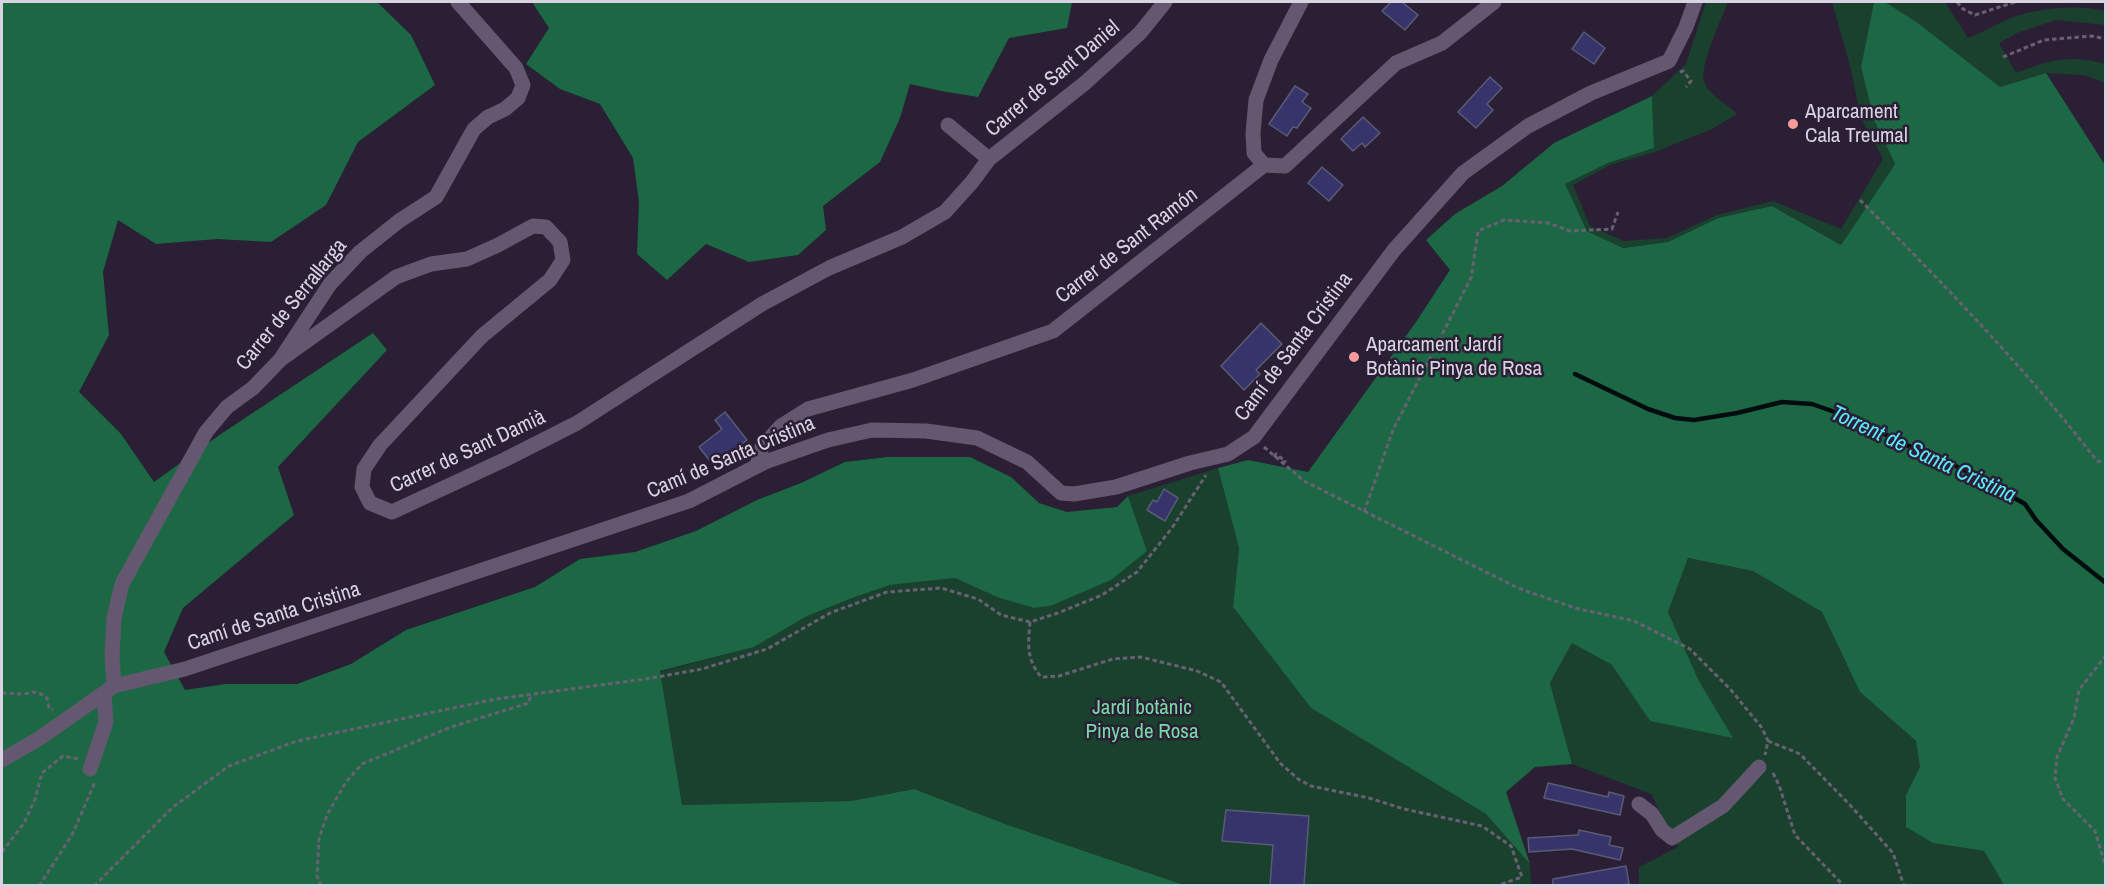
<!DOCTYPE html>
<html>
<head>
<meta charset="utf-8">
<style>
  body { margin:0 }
  #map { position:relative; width:2107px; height:887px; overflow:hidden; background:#2a1f34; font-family:"Archivo Narrow",sans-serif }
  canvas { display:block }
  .frame { position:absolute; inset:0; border:3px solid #d9d2e1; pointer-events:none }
</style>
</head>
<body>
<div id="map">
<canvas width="2107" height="887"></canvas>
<div class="frame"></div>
</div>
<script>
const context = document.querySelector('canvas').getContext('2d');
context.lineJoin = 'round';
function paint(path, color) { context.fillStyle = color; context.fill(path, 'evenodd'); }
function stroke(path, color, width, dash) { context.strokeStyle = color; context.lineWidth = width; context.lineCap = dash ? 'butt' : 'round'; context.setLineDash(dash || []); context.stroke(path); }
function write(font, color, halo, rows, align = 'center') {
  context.font = font + ' "Archivo Narrow",sans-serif'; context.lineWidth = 5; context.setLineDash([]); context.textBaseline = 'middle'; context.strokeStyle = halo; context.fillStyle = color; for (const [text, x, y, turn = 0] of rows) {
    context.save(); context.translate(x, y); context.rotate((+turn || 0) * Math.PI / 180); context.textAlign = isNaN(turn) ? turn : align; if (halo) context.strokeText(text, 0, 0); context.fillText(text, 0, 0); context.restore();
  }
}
paint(new Path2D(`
  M 1706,2 L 1728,2 C 1722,17 1699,68 1704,81 C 1709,95 1727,104 1737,114 L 1712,129 L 1655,152 L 1610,165 L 1573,185 L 1590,226 L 1624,241 L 1667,238 L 1717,215 L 1773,201 L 1841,229 L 1883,159 L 1861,118 L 1850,66 L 1832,2 L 1874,2 L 1861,67 L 1874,120 L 1895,164 L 1841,245 L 1772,206 L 1718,218 L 1668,242 L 1623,248 L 1587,231 L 1564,184 L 1608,163 L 1654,148 L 1652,96 L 1686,64 Z
  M 1885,2 L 1945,2 L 1968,38 C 1984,32 1999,22 2016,16 C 2042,8 2078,4 2105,11 L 2105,25 L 2056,20 L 2017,33 L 1999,43 L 2016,73 C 2049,60 2070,54 2105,64 L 2105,83 L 2084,75 L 2046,73 L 2000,87 L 1918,23 Z
  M 1218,468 L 1239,548 L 1233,607 L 1311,708 L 1486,814 L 1530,864 L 1531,885 L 1181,885 L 1181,884 L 1008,825 L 914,789 L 851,801 L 682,805 L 660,672 L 754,647 L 807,616 L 855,597 L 890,585 L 955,578 L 997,596 L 1034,608 L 1050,606 L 1147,551 L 1128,496 Z
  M 1688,558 L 1753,571 L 1822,612 L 1860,692 L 1916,741 L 1920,767 L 1906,795 L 1933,843 L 1984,851 L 2004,885 L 1639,885 L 1639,867 L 1678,847 L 1651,794 L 1572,764 L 1550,683 L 1572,643 L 1612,665 L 1650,721 L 1732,737 L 1699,681 L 1668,612 Z`), '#19412d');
paint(new Path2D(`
  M 2,2 L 377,2 L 411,35 L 435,85 L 358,142 L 326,205 L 271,242 L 217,239 L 156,244 L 118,220 L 103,272 L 109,335 L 79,392 L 121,434 L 154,482 L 218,436 L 373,333 L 387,350 L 278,467 L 294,515 L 183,608 L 164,652 L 185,690 L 226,684 L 297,684 L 351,664 L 406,630 L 535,587 L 580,559 L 635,552 L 696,531 L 757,500 L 801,483 L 845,462 L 888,457 L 970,457 L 1011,477 L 1039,503 L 1067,512 L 1117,507 L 1128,496 L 1147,551 L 1111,580 L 1050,606 L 1034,608 L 997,597 L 955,578 L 890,585 L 855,597 L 807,616 L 754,647 L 660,671 L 682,805 L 851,801 L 914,789 L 1008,825 L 1181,884 L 1181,885 L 2,886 Z
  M 532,2 L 1072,2 L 1067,28 L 1009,38 L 978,97 L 941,91 L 910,84 L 900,118 L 880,162 L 823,206 L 826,230 L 798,255 L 749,262 L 706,244 L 667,280 L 637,254 L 639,202 L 633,158 L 600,104 L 560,89 L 526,64 L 549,28 Z
  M 1874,2 L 1885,2 L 1918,23 L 2000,87 L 2046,73 L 2105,165 L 2105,885 L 2004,885 L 1984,851 L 1933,843 L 1906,827 L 1906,795 L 1920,767 L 1916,741 L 1860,692 L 1822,612 L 1753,571 L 1688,558 L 1668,612 L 1699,681 L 1733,738 L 1650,721 L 1612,665 L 1572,643 L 1550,683 L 1572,764 L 1535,767 L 1506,792 L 1530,864 L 1486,814 L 1311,708 L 1233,607 L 1239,548 L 1218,468 L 1248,460 L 1308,472 L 1416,322 L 1450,270 L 1426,240 L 1455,214 L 1502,186 L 1554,143 L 1652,96 L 1654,148 L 1608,163 L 1565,184 L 1587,231 L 1623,248 L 1668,242 L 1718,218 L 1772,206 L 1841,245 L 1895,164 L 1874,120 L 1861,67 Z`), '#1c6744');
stroke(new Path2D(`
  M 1575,374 L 1648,409 L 1675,418 L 1694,420 L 1737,413 L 1782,402 L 1812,404 L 1849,417 L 1911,447 L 1923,450 L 1974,475 L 2025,504 L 2036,520 L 2063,549 L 2106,583`), '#020c0e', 4.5);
const building = new Path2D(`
  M 1391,2 L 1402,2 L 1418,15 L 1405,30 L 1382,11 Z
  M 1584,32 L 1605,48 L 1594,64 L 1572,49 Z
  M 1490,77 L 1502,88 L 1487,104 L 1493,110 L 1476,128 L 1458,112 Z
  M 1295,86 L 1308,94 L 1302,102 L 1311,108 L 1297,128 L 1293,127 L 1287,136 L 1269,124 Z
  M 1363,117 L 1380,133 L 1365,147 L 1362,143 L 1353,151 L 1341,139 Z
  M 1322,167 L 1343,185 L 1329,201 L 1308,183 Z
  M 1261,323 L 1282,344 L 1256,370 L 1260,374 L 1244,390 L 1221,366 Z
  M 725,412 L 747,440 L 714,466 L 699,447 L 722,429 L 715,420 Z
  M 1164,489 L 1178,498 L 1165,521 L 1147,510 L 1153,500 L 1157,502 Z
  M 1548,783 L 1608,797 L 1609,792 L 1624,796 L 1620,815 L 1544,798 Z
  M 1226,810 L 1309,816 L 1304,885 L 1270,885 L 1273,845 L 1222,841 Z
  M 1579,830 L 1611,837 L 1609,845 L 1623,848 L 1620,860 L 1572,849 L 1529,852 L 1528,838 L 1578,835 Z
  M 1626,866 L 1629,884 L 1618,885 L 1553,885 L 1553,879 Z`);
paint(building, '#36346b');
stroke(building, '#5a5b76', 1.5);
stroke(new Path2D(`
  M 1957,2 L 1963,9 L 1975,15 L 2015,2
  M 2003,57 L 2044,40 L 2092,36 L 2106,39
  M 1680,72 L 1683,71 L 1691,81 L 1686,87
  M 1860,200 C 1943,283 2025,368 2097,461 L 2106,462
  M 1264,447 L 1304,481 L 1518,588 L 1575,608 L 1634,621 L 1690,649 L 1731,690 L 1762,728 L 1768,741 L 1765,755
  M 1274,457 L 1276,454 L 1285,461 L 1282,464
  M 1364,512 L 1393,430 L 1471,278 L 1478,231 L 1504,220 L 1548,223 L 1570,231 L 1612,229 L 1618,212
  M 1030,622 C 1028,645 1026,658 1041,677 L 1059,676 L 1113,659 L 1141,657 L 1197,671 L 1221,682 L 1280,763 L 1298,779 L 1311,786 L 1369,798 L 1404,809 L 1482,826 L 1511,846 L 1522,877 L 1496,886
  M 2106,655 L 2079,690 L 2074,718 L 2057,757 L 2055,778 L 2063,799 L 2095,831 L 2106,868
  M 2,693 L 24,694 L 32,692 L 39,693 L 47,698 L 49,708 L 53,710
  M 1768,741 L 1800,754 L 1850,805 L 1893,853 L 1904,886
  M 1773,773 L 1779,785 L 1795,835 L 1844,886
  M 2,852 L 24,823 L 35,799 L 42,773 L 63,756 L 79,759
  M 39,886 L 72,835 L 95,782
  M 94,886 L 173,807 L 229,766 L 297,741 L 496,699 L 646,679 L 702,669 L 767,649 L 830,613 L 887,592 L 941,588 L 978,599 L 1001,615 L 1030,622 L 1058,613 L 1102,595 L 1137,572 L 1172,528 L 1206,475
  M 321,886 L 317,876 L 319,839 L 327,815 L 346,782 L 362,764 L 451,727 L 529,703 L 531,694`), '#6a6073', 3, [4.5, 3]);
stroke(new Path2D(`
  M 948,125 L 989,159
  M 1264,165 L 1254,153 L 1253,133 L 1256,100 L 1271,60 L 1301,2
  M 280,360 L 396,277 L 431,264 L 467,259 L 498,245 L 533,226 L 546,227 L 560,242 L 563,260 L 550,280 L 482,336 L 380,445 L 364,469 L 362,487 L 370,503 L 392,512 L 504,460 L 577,423 L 762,304 L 829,268 L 902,237 L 945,212 L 972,182 L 989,159 L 1085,83 L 1140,33 L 1165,2
  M 757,465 L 762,447 L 781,426 L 808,409 L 913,380 L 1053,331 L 1264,165 L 1285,166 L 1396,63 L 1442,43 L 1494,2
  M 114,686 L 112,655 L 114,618 L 122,584 L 206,432 L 227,407 L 253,388 L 280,360 L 330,284 L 360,252 L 399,221 L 436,197 L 474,129 L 488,117 L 505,109 L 518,98 L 523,85 L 516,68 L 458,2
  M 2,760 L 40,738 L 114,686 L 185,669 L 689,501 L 765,462 L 828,440 L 872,430 L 926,431 L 977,438 L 1027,462 L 1061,493 L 1074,494 L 1116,487 L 1190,463 L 1228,454 L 1254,437 L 1394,250 L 1463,173 L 1528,126 L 1591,93 L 1669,61 L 1686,27 L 1695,2
  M 90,769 L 106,722 L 104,694
  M 1639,804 L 1652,814 L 1662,830 L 1672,838 L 1723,806 L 1759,767`), '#645770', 15);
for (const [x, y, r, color] of [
  [1793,124,6,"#f59b9b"],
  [1354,357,6,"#f59b9b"]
]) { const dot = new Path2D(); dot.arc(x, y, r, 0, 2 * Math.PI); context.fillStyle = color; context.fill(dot); stroke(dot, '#2a1f34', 2); }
write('21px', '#d9d2e1', '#2a1f34', [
  ["Carrer de Sant Daniel",1053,79,-40],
  ["Carrer de Sant Ramón",1127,246,-38],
  ["Carrer de Serrallarga",292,305,-51],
  ["Camí de Santa Cristina",1294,347,-53],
  ["Carrer de Sant Damià",468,452,-25],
  ["Camí de Santa Cristina",731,458,-23],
  ["Camí de Santa Cristina",274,617,-18]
]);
write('21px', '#d9d2e1', '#2a1f34', [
  ["Aparcament",1805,112],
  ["Cala Treumal",1805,136],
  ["Aparcament Jardí",1366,345],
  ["Botànic Pinya de Rosa",1366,369]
], 'left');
write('21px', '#76dba5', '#2a1f34', [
  ["Jardí botànic",1142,708],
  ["Pinya de Rosa",1142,732]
]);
write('italic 22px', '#59e8fc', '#2a1f34', [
  ["Torrent de Santa Cristina",1923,455,25]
]);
</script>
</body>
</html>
